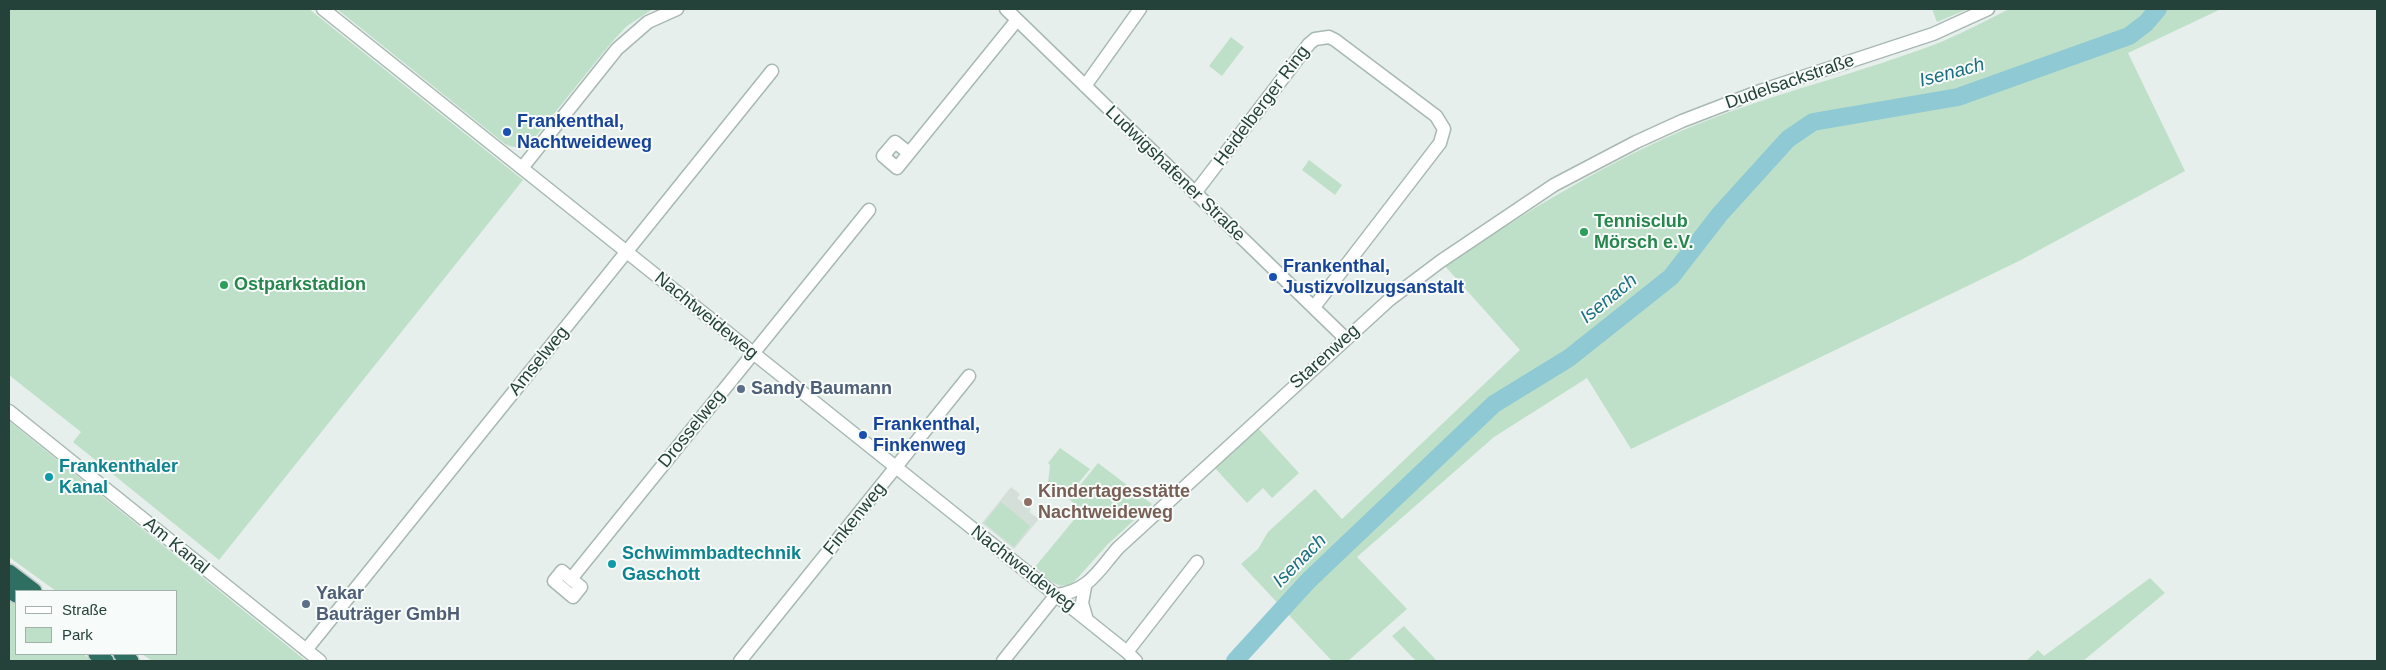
<!DOCTYPE html>
<html>
<head>
<meta charset="utf-8">
<style>
  body { margin:0 }
  #map { position:relative; width:2386px; height:670px; overflow:hidden; background:#e6efeb; font-family:Helvetica,sans-serif }
  canvas { display:block }
  .frame { position:absolute; inset:0; border:10px solid #24423a; pointer-events:none }
  .legend { position:absolute; left:15px; top:590px; width:162px; height:65px; box-sizing:border-box; background:#f7fbf9; border:1px solid #a3b1ad; margin:0; padding:6px 9px; list-style:none; font-size:15px; color:#24423a }
  .legend li { display:flex; align-items:center; gap:10px; height:25px }
  .legend b { width:25px; border:1px solid #a3b1ad }
</style>
</head>
<body>
<div id="map">
<canvas width="2386" height="670"></canvas>
<div class="frame"></div>
<ul class="legend">
<li><b style="height:6px;background:#fff"></b>Straße</li>
<li><b style="height:14px;background:#bfe0c8"></b>Park</li>
</ul>
</div>
<script>
const context = document.querySelector('canvas').getContext('2d');
context.lineJoin = 'round';
function paint(path, color) { context.fillStyle = color; context.fill(path, 'evenodd'); }
function stroke(path, color, width, dash) { context.strokeStyle = color; context.lineWidth = width; context.lineCap = dash ? 'butt' : 'round'; context.setLineDash(dash || []); context.stroke(path); }
function write(font, color, halo, rows, align = 'center') {
  context.font = font + ' Helvetica,sans-serif'; context.lineWidth = 4; context.setLineDash([]); context.textBaseline = 'middle'; context.strokeStyle = halo; context.fillStyle = color; for (const [text, x, y, turn = 0] of rows) {
    context.save(); context.translate(x, y); context.rotate((+turn || 0) * Math.PI / 180); context.textAlign = isNaN(turn) ? turn : align; if (halo) context.strokeText(text, 0, 0); context.fillText(text, 0, 0); context.restore();
  }
}
paint(new Path2D(`
  M 1011,487 L 1020,494 L 1017,498 L 1031,509 L 1029,512 L 1039,519 L 1014,549 L 982,523 Z`), '#d4dfda');
paint(new Path2D(`
  M 9,9 L 309,9 L 523,180 L 219,560 L 73,442 L 81,432 L 9,375 Z
  M 337,9 L 653,9 L 627,26 L 611,43 L 532,141 C 523,148 515,149 505,144 Z
  M 1932,9 L 1968,9 L 1937,22 Z
  M 2009,9 L 2221,9 L 2128,53 L 2185,171 L 2021,260 L 1631,449 L 1587,378 L 1494,437 L 1357,557 L 1407,609 L 1348,661 L 1332,661 L 1241,564 L 1258,549 L 1268,532 L 1315,489 L 1342,519 L 1520,350 L 1445,266 C 1526,212 1607,161 1698,124 C 1777,92 1861,73 1941,42 C 1964,32 1987,20 2009,9 Z
  M 1231,37 L 1244,47 L 1222,76 L 1209,66 Z
  M 1309,160 L 1342,185 L 1335,195 L 1302,170 Z
  M 9,421 L 306,661 L 152,661 L 142,654 L 176,654 L 176,591 L 56,591 L 9,557 Z
  M 1258,428 L 1299,473 L 1272,498 L 1263,488 L 1247,503 L 1215,468 Z
  M 1060,448 L 1090,469 L 1066,498 L 1048,483 L 1050,465 L 1048,463 Z
  M 1098,463 L 1152,504 L 1108,544 L 1073,583 C 1056,591 1047,578 1035,567 L 1082,510 L 1069,499 Z
  M 1001,502 L 1030,526 L 1014,547 L 984,523 Z
  M 2150,578 L 2165,593 L 2083,661 L 2026,661 L 2038,650 L 2044,656 Z
  M 9,598 L 16,604 L 16,654 L 83,654 L 93,661 L 9,661 Z
  M 1404,626 L 1437,661 L 1416,661 L 1392,636 Z`), '#bfe0c8');
stroke(new Path2D(`
  M 1235,661 L 1308,581 L 1494,404 L 1569,358 L 1671,277 L 1720,214 L 1788,139 L 1813,122 L 1958,97 L 2129,36 L 2146,23 L 2158,9`), '#8ec9d4', 18);
const minor = new Path2D(`
  M 323,9 L 1127,652 L 1136,661
  M 1006,9 L 1345,338
  M 1085,86 L 1140,9
  M 909,153 L 895,142 L 883,156 L 897,168 L 1017,20
  M 522,168 L 617,49 L 648,22 L 677,9
  M 1195,193 L 1309,44 L 1315,39 L 1329,37 L 1335,40 L 1436,116 L 1444,129 L 1440,143 L 1314,307
  M 9,411 L 320,661
  M 571,579 L 581,587 L 573,597 L 554,581 L 562,571 L 571,579 L 869,210
  M 1085,587 L 1082,603 L 1087,620
  M 306,650 L 772,71
  M 1127,652 L 1197,562
  M 740,661 L 969,376
  M 1003,661 L 1056,595 C 1089,591 1098,571 1118,548 L 1389,300 L 1441,261 L 1554,185 L 1636,142 L 1682,121 L 1760,91 L 1933,34 L 1988,9`);
const highway = new Path2D(`
  M 9,572 L 34,591
  M 9,590 L 16,595
  M 96,654 L 106,661
  M 121,654 L 131,661`);
stroke(minor, '#a8b8b2', 15);
stroke(highway, '#c2cac8', 18);
stroke(minor, '#fff', 12);
stroke(highway, '#2f6f62', 15);
for (const [x, y, r, color] of [
  [507,132,5,"#1a4fb4"],
  [1584,232,5,"#2e9e5b"],
  [1273,277,5,"#1a4fb4"],
  [224,285,5,"#2e9e5b"],
  [741,389,5,"#5c6f8a"],
  [863,435,5,"#1a4fb4"],
  [49,477,5,"#0f9aa8"],
  [1028,502,5,"#8d6e63"],
  [612,564,5,"#0f9aa8"],
  [306,604,5,"#5c6f8a"]
]) { const dot = new Path2D(); dot.arc(x, y, r, 0, 2 * Math.PI); context.fillStyle = color; context.fill(dot); stroke(dot, '#f7fbf9', 2); }
write('18px', '#24423a', '#f7fbf9', [
  ["Dudelsackstraße",1790,82,-19],
  ["Heidelberger Ring",1262,106,-53],
  ["Ludwigshafener Straße",1175,174,44],
  ["Nachtweideweg",706,316,39],
  ["Starenweg",1325,357,-42],
  ["Amselweg",539,361,-51],
  ["Drosselweg",692,429,-51],
  ["Finkenweg",855,519,-51],
  ["Am Kanal",176,546,39],
  ["Nachtweideweg",1023,569,38]
]);
write('bold 18px', '#164399', '#f7fbf9', [
  ["Frankenthal,",517,122],
  ["Nachtweideweg",517,143],
  ["Frankenthal,",1283,267],
  ["Justizvollzugsanstalt",1283,288],
  ["Frankenthal,",873,425],
  ["Finkenweg",873,446]
], 'left');
write('bold 18px', '#27864d', '#f7fbf9', [
  ["Tennisclub",1594,222],
  ["Mörsch e.V.",1594,243],
  ["Ostparkstadion",234,285]
], 'left');
write('bold 18px', '#4e5e75', '#f7fbf9', [
  ["Sandy Baumann",751,389],
  ["Yakar",316,594],
  ["Bauträger GmbH",316,615]
], 'left');
write('bold 18px', '#0d838f', '#f7fbf9', [
  ["Frankenthaler",59,467],
  ["Kanal",59,488],
  ["Schwimmbadtechnik",622,554],
  ["Gaschott",622,575]
], 'left');
write('bold 18px', '#785e54', '#f7fbf9', [
  ["Kindertagesstätte",1038,492],
  ["Nachtweideweg",1038,513]
], 'left');
write('italic 19px', '#1c6f80', '#f7fbf9', [
  ["Isenach",1952,73,-15],
  ["Isenach",1609,299,-39],
  ["Isenach",1300,561,-45]
]);
</script>
</body>
</html>
